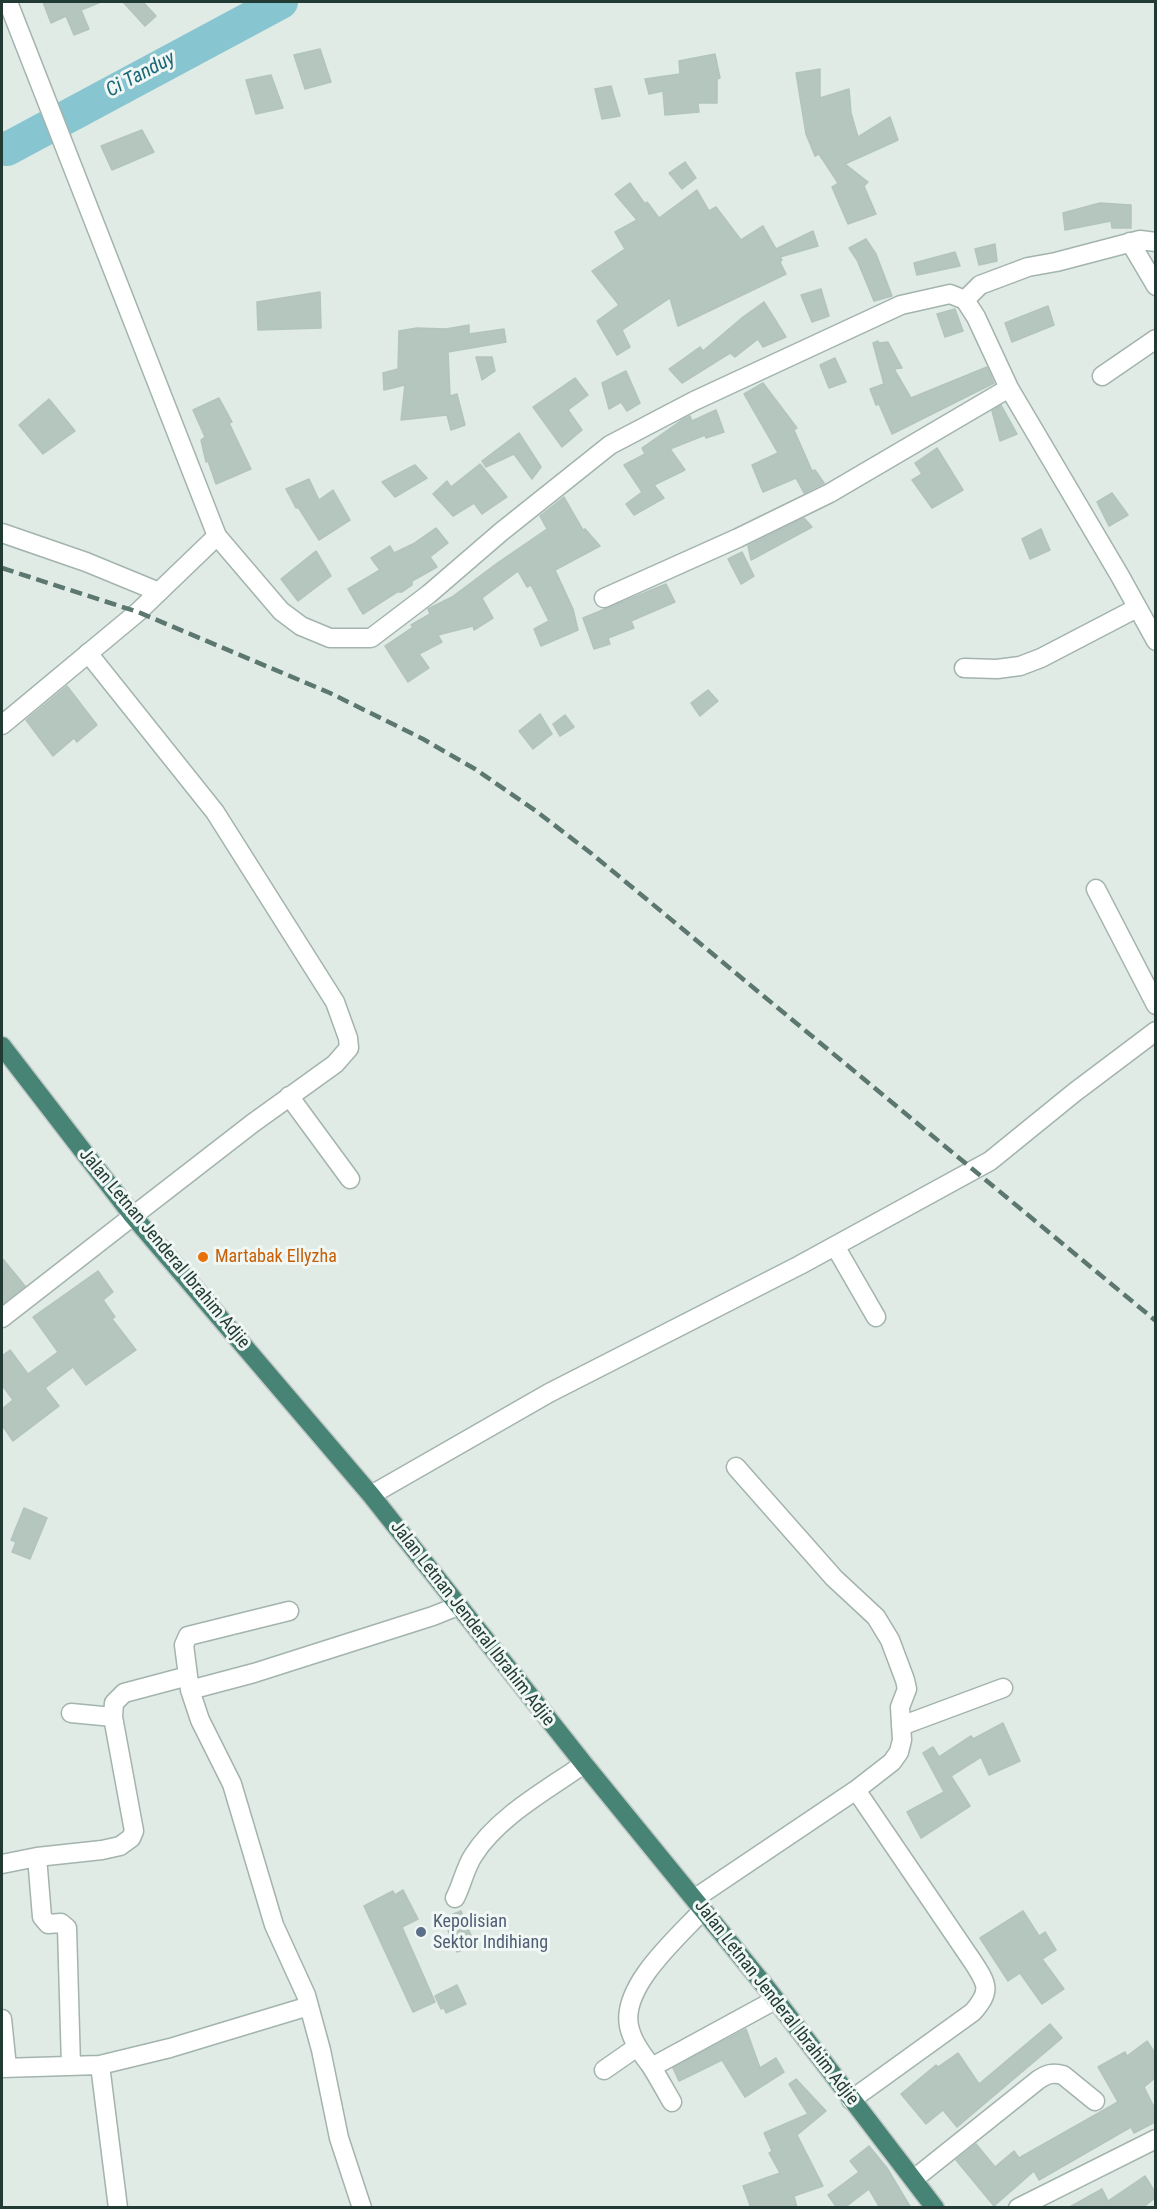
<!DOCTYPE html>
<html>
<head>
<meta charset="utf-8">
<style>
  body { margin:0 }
  #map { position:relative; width:1157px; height:2209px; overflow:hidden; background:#e0ebe6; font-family:"Roboto Condensed",sans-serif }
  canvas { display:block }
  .frame { position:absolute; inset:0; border:3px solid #213b34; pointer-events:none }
</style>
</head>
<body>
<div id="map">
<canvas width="1157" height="2209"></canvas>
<div class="frame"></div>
</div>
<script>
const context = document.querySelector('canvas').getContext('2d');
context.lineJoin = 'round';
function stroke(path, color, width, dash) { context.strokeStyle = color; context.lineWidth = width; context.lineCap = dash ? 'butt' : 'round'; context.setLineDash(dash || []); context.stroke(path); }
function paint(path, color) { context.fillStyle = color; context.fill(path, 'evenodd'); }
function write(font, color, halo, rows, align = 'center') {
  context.font = font + ' "Roboto Condensed",sans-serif'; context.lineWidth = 6; context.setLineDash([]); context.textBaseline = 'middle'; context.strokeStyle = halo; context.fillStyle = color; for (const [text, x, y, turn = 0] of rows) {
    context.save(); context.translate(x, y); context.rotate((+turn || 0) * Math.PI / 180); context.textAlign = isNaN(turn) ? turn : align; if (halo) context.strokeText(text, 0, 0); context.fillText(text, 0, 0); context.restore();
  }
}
stroke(new Path2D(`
  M 2,148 L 7,149 L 281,2`), '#87c5d0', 34);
const building = new Path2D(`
  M 43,2 L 101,2 L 81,10 L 89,29 L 74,35 L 66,16 L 51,23 Z
  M 123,2 L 143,2 L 156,16 L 145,26 Z
  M 320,49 L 331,82 L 305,89 L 294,55 Z
  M 715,54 L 720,78 L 717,79 L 717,103 L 698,103 L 699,112 L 665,115 L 663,91 L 649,94 L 645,79 L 680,74 L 679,61 Z
  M 820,69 L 820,98 L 849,89 L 851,113 L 858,137 L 890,117 L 898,140 L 845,164 L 868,182 L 864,186 L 876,214 L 848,224 L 832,187 L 838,183 L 819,154 L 815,156 L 806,134 L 796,73 Z
  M 271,75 L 283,108 L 256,114 L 246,80 Z
  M 611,86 L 620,116 L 602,119 L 595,89 Z
  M 142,130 L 154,152 L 112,170 L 101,146 Z
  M 685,162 L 696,178 L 682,189 L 669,173 Z
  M 630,183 L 645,204 L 647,202 L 659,218 L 697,190 L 709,211 L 716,207 L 741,240 L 763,226 L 776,249 L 813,231 L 818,246 L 780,257 L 782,260 L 780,262 L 786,274 L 678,326 L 670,298 L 622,330 L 630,347 L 617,355 L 597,321 L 619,305 L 592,271 L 625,249 L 615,232 L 637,220 L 615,194 Z
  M 1100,203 L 1131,205 L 1131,228 L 1112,228 L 1111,221 L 1065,230 L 1063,213 Z
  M 866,239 L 876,254 L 892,296 L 874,301 L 857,260 L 849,248 Z
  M 995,244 L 997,261 L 979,265 L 975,249 Z
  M 955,252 L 960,266 L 917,275 L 914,263 Z
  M 821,289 L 829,316 L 812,322 L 801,295 Z
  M 320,292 L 321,328 L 258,330 L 257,302 Z
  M 764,302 L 786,337 L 763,347 L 758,339 L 735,357 L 730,353 L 682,383 L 669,369 L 700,347 L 703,351 L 743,317 Z
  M 1048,306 L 1054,325 L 1012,342 L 1005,323 Z
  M 955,309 L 963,331 L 945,337 L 937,314 Z
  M 469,325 L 469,334 L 504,329 L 506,342 L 448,352 L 450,396 L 457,394 L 465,425 L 451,430 L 447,415 L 401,420 L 405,385 L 384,390 L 383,373 L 398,369 L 399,331 L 417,328 L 446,329 Z
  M 878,341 L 879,343 L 888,342 L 902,368 L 894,369 L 911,398 L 987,367 L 994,383 L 892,434 L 879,404 L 876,405 L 870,389 L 884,384 L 873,343 Z
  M 476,357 L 492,357 L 495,371 L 482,380 Z
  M 835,358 L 846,382 L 829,388 L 820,365 Z
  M 626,371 L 640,403 L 627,411 L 621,402 L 609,409 L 602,383 Z
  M 575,378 L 588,395 L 568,410 L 582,430 L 562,447 L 533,407 Z
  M 763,383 L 797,428 L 794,430 L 812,471 L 815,470 L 824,483 L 804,493 L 796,478 L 763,492 L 752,465 L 778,453 L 744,394 Z
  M 219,398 L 232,422 L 229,423 L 251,469 L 216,484 L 208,461 L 206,462 L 201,440 L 205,437 L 193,410 Z
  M 49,399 L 75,431 L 43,454 L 19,425 Z
  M 1001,405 L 1017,434 L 1000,441 L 992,411 Z
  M 716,410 L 724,432 L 706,438 L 705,435 L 670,449 L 685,470 L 654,485 L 664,498 L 634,515 L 626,504 L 642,492 L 624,465 L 645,454 L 642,448 L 682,420 L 690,416 L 692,421 Z
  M 519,433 L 541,467 L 532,479 L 514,454 L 486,467 L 482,461 Z
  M 937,448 L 963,490 L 932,508 L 912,480 L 922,474 L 915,463 Z
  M 480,464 L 507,497 L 482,514 L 474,503 L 453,516 L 433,494 L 447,481 L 451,487 Z
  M 415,465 L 427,478 L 395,497 L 382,482 Z
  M 309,479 L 319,500 L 333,490 L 350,520 L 319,540 L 298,507 L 296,508 L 286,489 Z
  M 1112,493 L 1128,515 L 1109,526 L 1097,502 Z
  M 564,497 L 583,530 L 585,529 L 600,546 L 555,570 L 573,609 L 578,630 L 541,646 L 534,629 L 549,621 L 531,585 L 527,587 L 518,571 L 482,598 L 493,618 L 474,630 L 473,626 L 438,635 L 442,642 L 419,654 L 429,668 L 408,682 L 385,646 L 413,627 L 411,625 L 430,614 L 428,609 L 452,597 L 496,564 L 547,529 L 540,516 Z
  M 804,518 L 812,527 L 751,560 L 748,546 Z
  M 436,528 L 448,543 L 430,557 L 437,567 L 412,581 L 412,585 L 402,592 L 397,592 L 363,614 L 348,589 L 380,570 L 371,558 L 390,546 L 394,553 L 413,544 Z
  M 1041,529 L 1050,550 L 1030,559 L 1022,539 Z
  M 316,551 L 331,576 L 298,601 L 281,579 Z
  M 742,552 L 754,576 L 741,584 L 728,559 Z
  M 666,584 L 675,602 L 631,621 L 634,628 L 608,638 L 610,644 L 594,649 L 583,618 Z
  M 67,686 L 97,725 L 77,742 L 74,738 L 53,756 L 26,720 Z
  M 708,690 L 718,701 L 700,716 L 691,703 Z
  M 540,714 L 552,734 L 533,749 L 519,731 Z
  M 565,715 L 574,727 L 560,736 L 553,724 Z
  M 2,1258 L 25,1286 L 2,1304 Z
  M 98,1271 L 113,1292 L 103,1300 L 115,1317 L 112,1319 L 136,1350 L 86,1385 L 73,1367 L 45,1388 L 59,1406 L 13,1441 L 2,1425 L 2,1409 L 13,1400 L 2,1385 L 2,1356 L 10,1350 L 28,1374 L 58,1352 L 33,1317 Z
  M 24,1508 L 47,1518 L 30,1559 L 12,1552 L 16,1542 L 11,1540 Z
  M 1003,1723 L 1020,1761 L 989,1775 L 981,1757 L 951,1776 L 970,1806 L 921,1838 L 907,1812 L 944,1792 L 923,1753 L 933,1747 L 939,1757 L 971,1736 L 973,1739 Z
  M 403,1890 L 418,1919 L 402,1927 L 435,2002 L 413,2012 L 364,1906 L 393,1891 L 395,1895 Z
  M 461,1911 L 475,1945 L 457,1952 L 443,1918 Z
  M 1023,1911 L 1039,1936 L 1045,1932 L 1056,1950 L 1042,1959 L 1064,1989 L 1042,2004 L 1020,1973 L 1008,1981 L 980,1938 Z
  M 457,1985 L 466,2004 L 446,2013 L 444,2008 L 441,2009 L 435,1996 Z
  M 1050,2024 L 1062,2038 L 957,2127 L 943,2110 L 926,2124 L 901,2094 L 936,2065 L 938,2067 L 958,2053 L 979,2084 Z
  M 746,2029 L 760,2068 L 776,2058 L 784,2072 L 745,2097 L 722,2060 L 679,2081 L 673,2068 Z
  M 1147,2041 L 1155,2053 L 1155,2078 L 1144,2087 L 1155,2109 L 1155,2122 L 1134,2133 L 1131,2127 L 1039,2180 L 1034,2171 L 994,2206 L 956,2160 L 976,2144 L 995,2167 L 1014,2151 L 1019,2158 L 1118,2102 L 1098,2067 L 1125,2052 L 1127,2056 Z
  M 796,2079 L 826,2111 L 797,2135 L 823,2186 L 794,2196 L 797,2208 L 751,2208 L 743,2186 L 780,2173 L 769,2153 L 772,2151 L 764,2133 L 808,2114 L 789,2084 Z
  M 869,2146 L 887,2168 L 911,2208 L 880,2208 L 869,2189 L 844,2208 L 837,2208 L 828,2195 L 859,2172 L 850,2161 Z
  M 1145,2176 L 1155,2192 L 1155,2198 L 1142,2208 L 1068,2208 L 1102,2189 L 1108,2201 Z`);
paint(building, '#b5c6bf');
stroke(building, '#b2c4bd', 1.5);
const minor = new Path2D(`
  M 1130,242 L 1156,286
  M 965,300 L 980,285 L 1028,267 L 1056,262 L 1140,240 L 1156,242
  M 1102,376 L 1156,339
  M 2,533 L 86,562 L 159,592
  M 217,536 L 281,611 L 301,626 L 330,638 L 371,638 L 429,594 L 501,532 L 610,445 L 694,401 L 901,305 L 950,294 L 965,300 L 976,317 L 1009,388 L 1120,576 L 1156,641
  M 604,598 L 738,538 L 830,493 L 1009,388
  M 88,653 L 215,812 L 335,1002 L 348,1038 L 349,1048 L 335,1064 L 253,1123 L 133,1216
  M 964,668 L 997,669 L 1020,666 L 1041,658 L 1137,608
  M 1096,889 L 1156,1005
  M 289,1096 L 350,1179
  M 835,1246 L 876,1317
  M 736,1467 L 834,1578 L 876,1617 L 890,1640 L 905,1680 L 907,1689 L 900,1707 L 902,1740 L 899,1752 L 892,1762 L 856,1790
  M 371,1495 L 549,1393 L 800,1265 L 990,1161 L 1075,1092 L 1156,1031
  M 188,1676 L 184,1645 L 188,1636 L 289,1611
  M 71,1713 L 113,1717
  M 901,1726 L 1003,1688
  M 37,1857 L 42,1917 L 48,1924 L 61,1923 L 67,1928 L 71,2066
  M 2,1864 L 37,1857 L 102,1850 L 120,1846 L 131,1838 L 134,1831 L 113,1717 L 114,1703 L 124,1693 L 188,1676 L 190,1690
  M 455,1898 C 462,1885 465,1868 473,1856 C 497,1817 547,1790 584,1764
  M 694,1899 L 856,1790 L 973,1962 C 988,1985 991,1991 973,2012 L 851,2100
  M 2,2019 L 7,2067
  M 100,2065 L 118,2208
  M 652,2067 L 775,2000
  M 2,2068 L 100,2065 L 170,2048 L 309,2006
  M 604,2070 L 637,2047
  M 672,2102 C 665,2090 658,2077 651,2066 C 642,2054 632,2041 629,2026 C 621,1986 678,1937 703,1910
  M 914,2179 L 1038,2080 C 1047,2074 1053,2072 1063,2075 L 1095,2101
  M 362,2208 L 339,2138 L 321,2050 L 306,1995 L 274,1925 L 232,1784 L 200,1720 L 190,1690 L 254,1673 L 433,1616 L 458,1606
  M 1018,2208 L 1156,2139`);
const tertiary = new Path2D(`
  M 2,725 L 138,612 L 217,536 L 8,2
  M 2,1318 L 133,1216`);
const trunk = new Path2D(`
  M 2,1046 L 133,1216 L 371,1495 L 584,1764 L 769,1991 L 935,2208`);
stroke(minor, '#a3b3ad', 21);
stroke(tertiary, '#a3b3ad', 21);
stroke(trunk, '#c1c8c6', 21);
stroke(minor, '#fff', 18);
stroke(tertiary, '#fff', 18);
stroke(trunk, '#488476', 18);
stroke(new Path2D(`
  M 2,568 L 138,612 L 330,693 L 423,739 L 475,769 L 536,811 L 592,854 L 1156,1321`), '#5b7770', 4.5, [12, 6]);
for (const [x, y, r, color] of [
  [203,1257,6,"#e8710a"],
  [421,1932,6,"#5c6f8a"]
]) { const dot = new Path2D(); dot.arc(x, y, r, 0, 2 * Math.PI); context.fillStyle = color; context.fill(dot); stroke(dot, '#f0f7f4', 2); }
write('18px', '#213b34', '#f0f7f4', [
  ["Jalan Letnan Jenderal Ibrahim Adjie",164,1249,50],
  ["Jalan Letnan Jenderal Ibrahim Adjie",472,1624,52],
  ["Jalan Letnan Jenderal Ibrahim Adjie",776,2003,52]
]);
write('18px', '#c56008', '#f0f7f4', [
  ["Martabak Ellyzha",215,1257]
], 'left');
write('18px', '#4e5e75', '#f0f7f4', [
  ["Kepolisian",433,1922],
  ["Sektor Indihiang",433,1943]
], 'left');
write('italic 20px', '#1b6777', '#f0f7f4', [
  ["Ci Tanduy",141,75,-28]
]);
</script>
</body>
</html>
